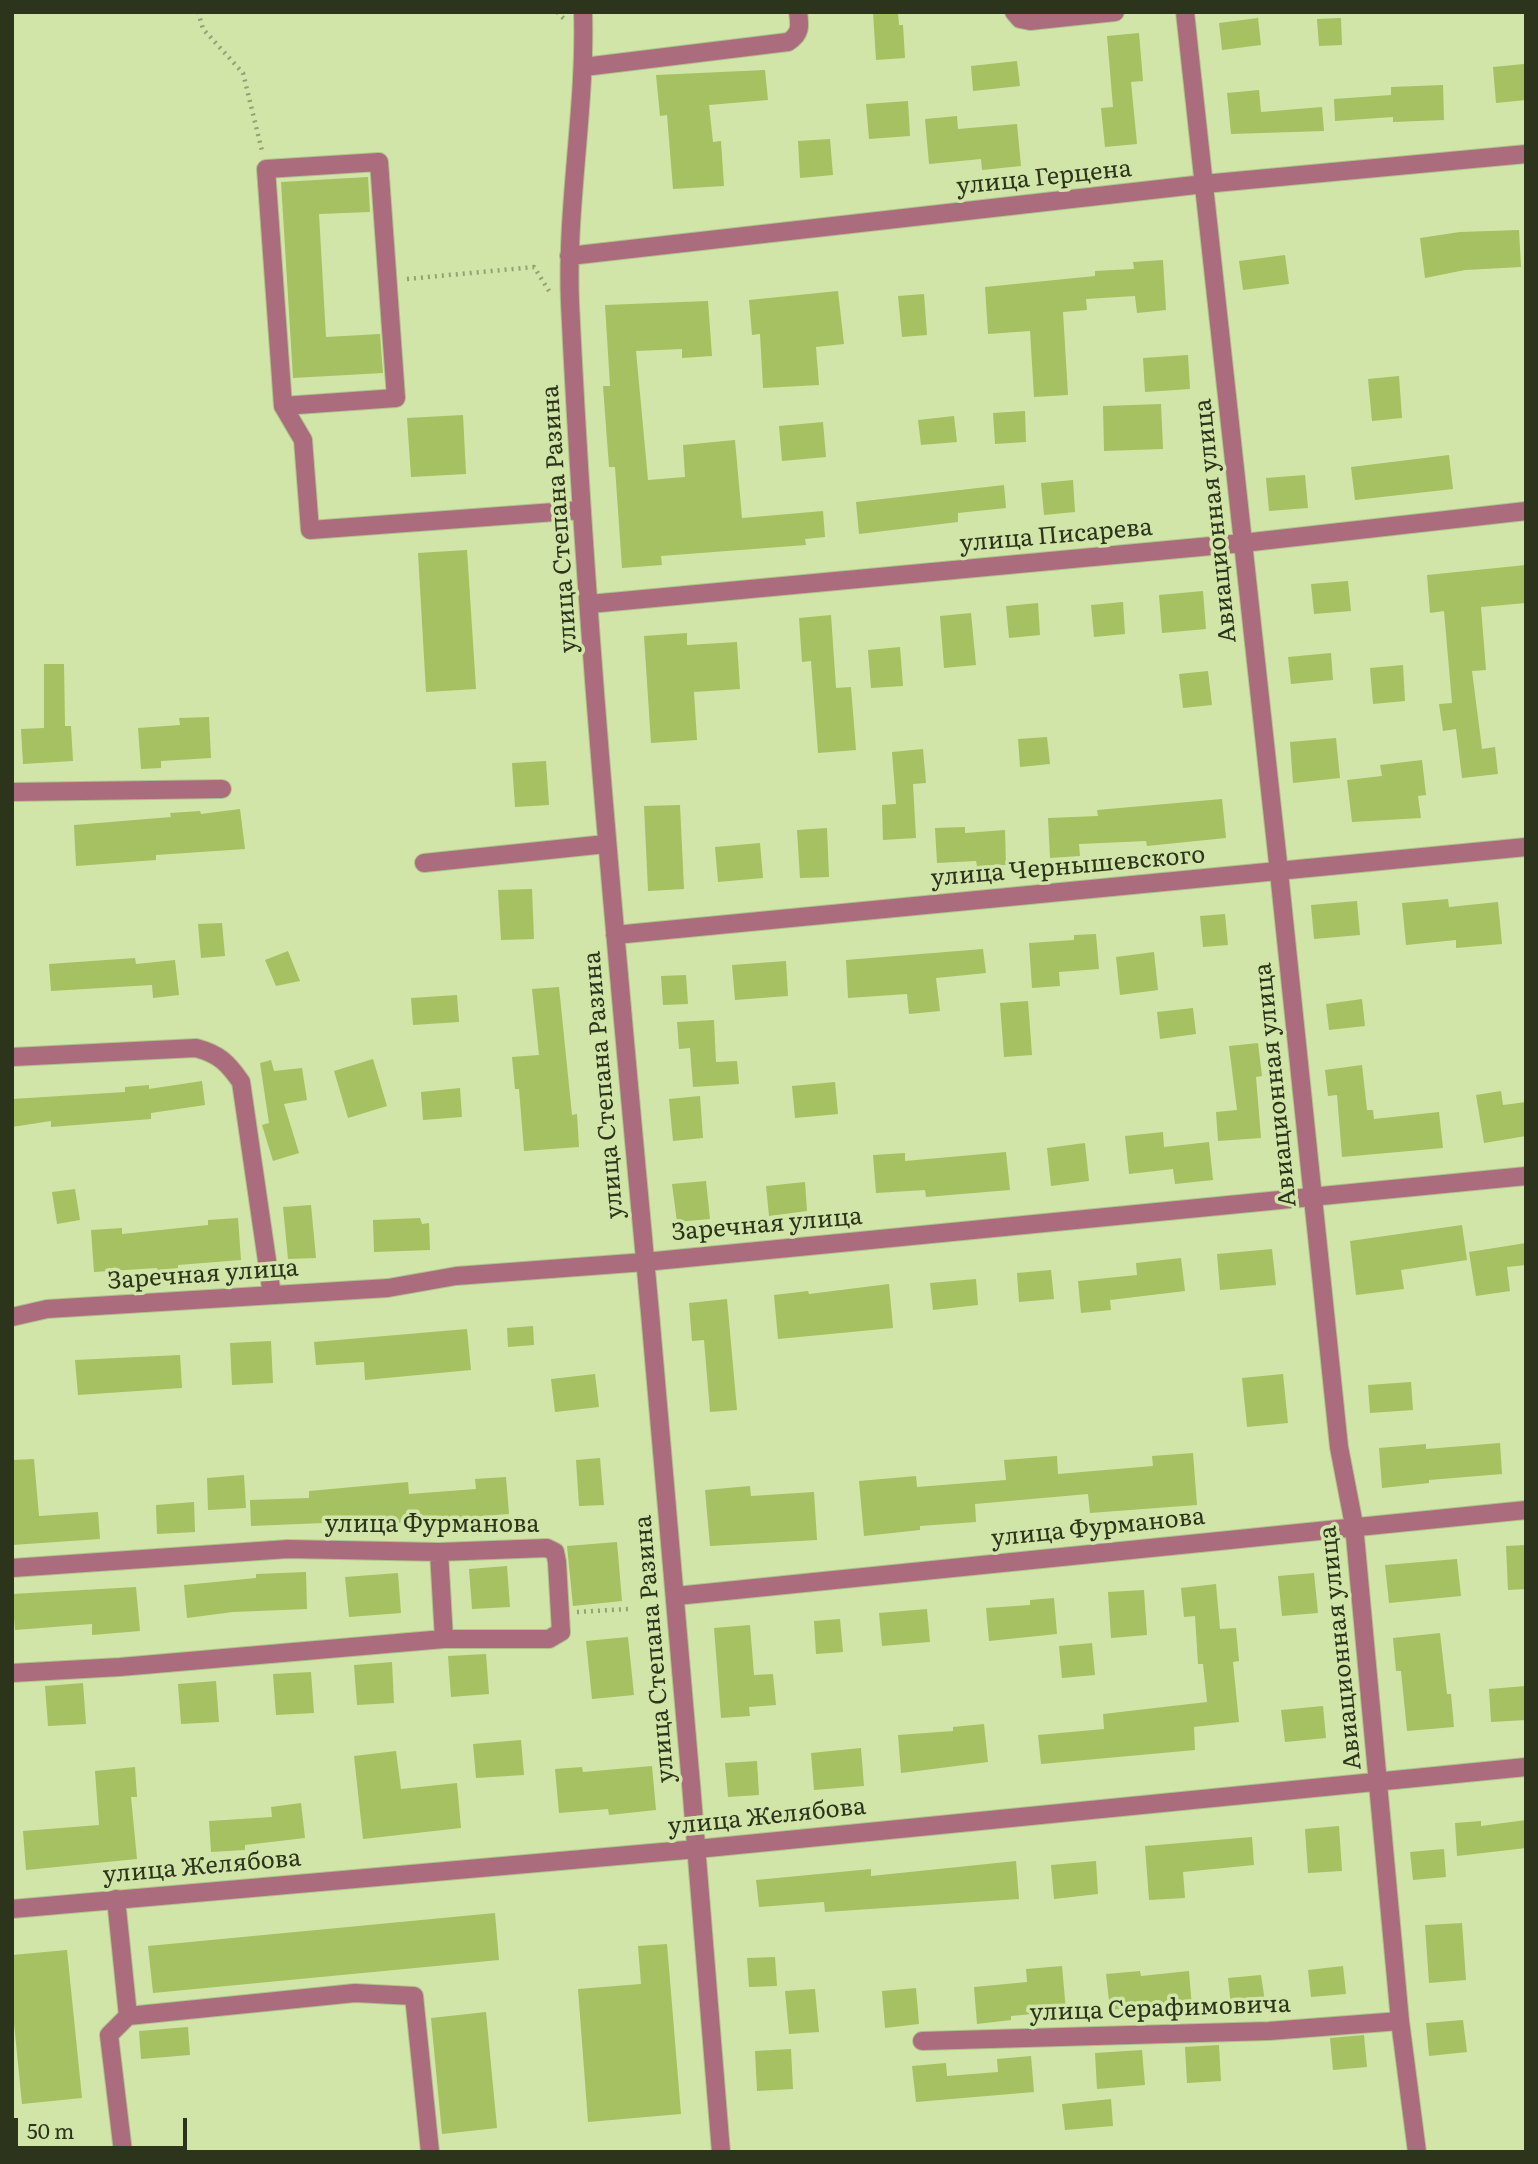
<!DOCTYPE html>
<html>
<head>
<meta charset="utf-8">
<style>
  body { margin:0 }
  #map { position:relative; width:1538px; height:2164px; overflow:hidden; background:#d1e5a8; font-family:Literata,serif }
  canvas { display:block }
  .frame { position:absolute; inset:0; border:14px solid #2d341c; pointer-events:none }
  .scale { position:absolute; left:14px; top:2118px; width:173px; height:32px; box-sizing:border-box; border:4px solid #2d341c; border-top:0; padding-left:9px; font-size:21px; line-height:24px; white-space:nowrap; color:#2d341c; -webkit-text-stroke:5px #d1e5a8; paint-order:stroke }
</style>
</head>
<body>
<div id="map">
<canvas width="1538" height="2164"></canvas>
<div class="frame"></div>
<div class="scale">50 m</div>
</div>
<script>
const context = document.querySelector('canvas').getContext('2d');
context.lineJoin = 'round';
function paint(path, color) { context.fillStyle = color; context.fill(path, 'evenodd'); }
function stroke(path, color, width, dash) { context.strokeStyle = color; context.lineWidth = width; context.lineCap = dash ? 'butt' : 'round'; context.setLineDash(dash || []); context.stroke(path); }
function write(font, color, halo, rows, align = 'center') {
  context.font = font + ' Literata,serif'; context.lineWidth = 7; context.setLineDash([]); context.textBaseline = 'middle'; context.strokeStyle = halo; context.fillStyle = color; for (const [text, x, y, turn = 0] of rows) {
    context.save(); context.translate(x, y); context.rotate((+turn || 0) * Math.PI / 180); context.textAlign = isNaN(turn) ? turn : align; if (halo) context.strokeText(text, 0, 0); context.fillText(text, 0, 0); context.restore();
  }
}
paint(new Path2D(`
  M 873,12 L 898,12 L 899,25 L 903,25 L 905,58 L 876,60 Z
  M 1258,18 L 1261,45 L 1222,50 L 1219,23 Z
  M 1341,18 L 1342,45 L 1319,46 L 1317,19 Z
  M 1139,33 L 1143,81 L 1131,82 L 1137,144 L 1105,147 L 1101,108 L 1113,107 L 1107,36 Z
  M 1017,61 L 1020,86 L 973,91 L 971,66 Z
  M 1524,64 L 1526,100 L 1496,103 L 1493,67 Z
  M 765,70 L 768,100 L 709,105 L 713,142 L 721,141 L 724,186 L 673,189 L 667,115 L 660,116 L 656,75 Z
  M 1443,85 L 1444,120 L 1393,122 L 1393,117 L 1335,121 L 1334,99 L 1391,95 L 1391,87 Z
  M 1259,90 L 1261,112 L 1322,107 L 1324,131 L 1231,134 L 1227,93 Z
  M 908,101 L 910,136 L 869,139 L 866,104 Z
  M 957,116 L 958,129 L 1017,124 L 1021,166 L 982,170 L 981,159 L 929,164 L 925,119 Z
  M 830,139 L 833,175 L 800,178 L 798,141 Z
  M 368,177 L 370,212 L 319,214 L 326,337 L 380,334 L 383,373 L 293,378 L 281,182 Z
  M 1519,230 L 1521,267 L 1465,270 L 1425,278 L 1420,238 L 1460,232 Z
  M 1285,255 L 1289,284 L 1243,290 L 1239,261 Z
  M 1163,260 L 1166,310 L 1137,313 L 1135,296 L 1086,299 L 1087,310 L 1063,312 L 1068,395 L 1034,397 L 1030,331 L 988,334 L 985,287 L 1095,276 L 1095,271 L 1134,269 L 1133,262 Z
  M 838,291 L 844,344 L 816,347 L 819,385 L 763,388 L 760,334 L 752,335 L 749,300 Z
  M 924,294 L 927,335 L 902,337 L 898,296 Z
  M 708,301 L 712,356 L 682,358 L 682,349 L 636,351 L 648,480 L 685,477 L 683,445 L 735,440 L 742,518 L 823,511 L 825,537 L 805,539 L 806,545 L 661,556 L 662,565 L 622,568 L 615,467 L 609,467 L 603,386 L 610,386 L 605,305 Z
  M 1188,355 L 1190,389 L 1145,392 L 1143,358 Z
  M 1399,376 L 1402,418 L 1372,421 L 1368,379 Z
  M 1161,404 L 1163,449 L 1104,451 L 1103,406 Z
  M 1025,411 L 1026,442 L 995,444 L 993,413 Z
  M 463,415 L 466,474 L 411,477 L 407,418 Z
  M 954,416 L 957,442 L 921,445 L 918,420 Z
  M 823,422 L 826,457 L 782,461 L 779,426 Z
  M 1449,455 L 1453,489 L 1355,500 L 1351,467 Z
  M 1305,475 L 1308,508 L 1269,511 L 1266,478 Z
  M 1073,480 L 1075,512 L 1044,515 L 1041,483 Z
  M 1004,485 L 1006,508 L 958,513 L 958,522 L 859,534 L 856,502 Z
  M 467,550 L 476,689 L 426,692 L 418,553 Z
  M 1526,565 L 1526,603 L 1481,607 L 1486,670 L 1472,671 L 1482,749 L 1495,747 L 1498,774 L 1462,778 L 1456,729 L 1443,731 L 1439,704 L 1452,703 L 1444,611 L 1430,613 L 1427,575 Z
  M 1348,581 L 1351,611 L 1314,614 L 1311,584 Z
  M 1203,591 L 1206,629 L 1162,633 L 1159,595 Z
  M 1123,602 L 1125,634 L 1094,637 L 1091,605 Z
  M 1038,603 L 1040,635 L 1009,638 L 1006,606 Z
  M 971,613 L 976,665 L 944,668 L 940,616 Z
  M 831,615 L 836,688 L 851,687 L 856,750 L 818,753 L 811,661 L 802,662 L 799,618 Z
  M 687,633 L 687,645 L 737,642 L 740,689 L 694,692 L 697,740 L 651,743 L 644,636 Z
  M 900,647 L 903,686 L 871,688 L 868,650 Z
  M 1331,653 L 1333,680 L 1291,684 L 1288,657 Z
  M 44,664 L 64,664 L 65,726 L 71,726 L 73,761 L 23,764 L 21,729 L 44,728 Z
  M 1403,665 L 1405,701 L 1373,704 L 1370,668 Z
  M 1208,671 L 1212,705 L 1183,708 L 1179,674 Z
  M 209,717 L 211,758 L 161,761 L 161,768 L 141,769 L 138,728 L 180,725 L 179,718 Z
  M 1047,737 L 1050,764 L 1020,767 L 1018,739 Z
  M 1336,738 L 1340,778 L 1293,783 L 1290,742 Z
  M 923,749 L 926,783 L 913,784 L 916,838 L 883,840 L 882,805 L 896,804 L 892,752 Z
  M 1422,760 L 1426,795 L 1418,796 L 1421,818 L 1352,822 L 1347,780 L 1382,776 L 1380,765 Z
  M 546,761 L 549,805 L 515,807 L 512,763 Z
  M 1222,799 L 1226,838 L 1147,846 L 1146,841 L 1079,844 L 1080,856 L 1050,858 L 1048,818 L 1098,816 L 1097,810 Z
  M 680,805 L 684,889 L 648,891 L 644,806 Z
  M 240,809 L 245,849 L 156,855 L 156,860 L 76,866 L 74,825 L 171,817 L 170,813 L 200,811 L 201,814 Z
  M 965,827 L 965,833 L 1005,830 L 1006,865 L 977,866 L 976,861 L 937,863 L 935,828 Z
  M 827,828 L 829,877 L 800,878 L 797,830 Z
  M 760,843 L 763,878 L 718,882 L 715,847 Z
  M 532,889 L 534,939 L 501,940 L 498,890 Z
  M 1448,899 L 1449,907 L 1498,902 L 1502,944 L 1456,948 L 1456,940 L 1406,945 L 1402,903 Z
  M 1357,901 L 1360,935 L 1314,939 L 1311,905 Z
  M 1225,914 L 1228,945 L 1203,947 L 1200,916 Z
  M 222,923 L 225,956 L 201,958 L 198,924 Z
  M 1096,934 L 1099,969 L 1059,972 L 1060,986 L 1032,988 L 1029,943 L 1074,940 L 1074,935 Z
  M 983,949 L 986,973 L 936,978 L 940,1011 L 909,1014 L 907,994 L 848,998 L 846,960 Z
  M 288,951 L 300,981 L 276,986 L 265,960 Z
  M 1154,952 L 1158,990 L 1120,995 L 1116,957 Z
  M 135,958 L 136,964 L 175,960 L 179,995 L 153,998 L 152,985 L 51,991 L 49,964 Z
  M 786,961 L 788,996 L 735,1000 L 732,965 Z
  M 686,975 L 688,1004 L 663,1005 L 661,976 Z
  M 559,987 L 572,1115 L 577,1114 L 579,1147 L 524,1151 L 519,1089 L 515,1089 L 512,1057 L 539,1055 L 532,989 Z
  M 457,995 L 459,1022 L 413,1025 L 411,998 Z
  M 1362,999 L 1365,1026 L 1329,1030 L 1326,1004 Z
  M 1028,1001 L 1032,1055 L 1004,1057 L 1000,1003 Z
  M 1193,1008 L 1196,1034 L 1160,1039 L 1157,1012 Z
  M 714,1020 L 716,1062 L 737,1061 L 739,1084 L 693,1087 L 690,1048 L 679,1049 L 677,1022 Z
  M 1258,1043 L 1262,1076 L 1256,1077 L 1261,1138 L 1218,1141 L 1216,1112 L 1237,1110 L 1229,1046 Z
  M 373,1059 L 387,1106 L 348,1118 L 334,1071 Z
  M 271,1060 L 274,1071 L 302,1068 L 307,1100 L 284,1104 L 299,1153 L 273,1161 L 262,1125 L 269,1123 L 260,1063 Z
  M 1362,1065 L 1367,1110 L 1373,1110 L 1374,1119 L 1439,1112 L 1443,1148 L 1342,1157 L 1337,1095 L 1328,1096 L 1325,1070 Z
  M 202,1081 L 205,1105 L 151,1113 L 151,1119 L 51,1127 L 51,1121 L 12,1127 L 12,1099 L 125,1092 L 125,1087 L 149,1085 L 149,1089 Z
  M 835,1082 L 838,1114 L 795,1118 L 792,1086 Z
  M 460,1088 L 462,1117 L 423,1120 L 421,1092 Z
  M 1501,1091 L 1503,1105 L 1526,1102 L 1526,1136 L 1484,1143 L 1476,1095 Z
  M 700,1096 L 703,1138 L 673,1141 L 669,1099 Z
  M 1163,1132 L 1164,1147 L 1209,1142 L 1213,1180 L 1175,1184 L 1173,1169 L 1129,1174 L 1125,1136 Z
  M 1085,1143 L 1089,1181 L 1051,1186 L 1047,1148 Z
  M 1006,1152 L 1010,1190 L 926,1197 L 925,1190 L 876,1193 L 873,1155 L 905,1153 L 905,1161 Z
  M 706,1181 L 710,1219 L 677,1222 L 672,1184 Z
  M 805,1182 L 807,1211 L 769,1216 L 766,1186 Z
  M 75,1189 L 80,1220 L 57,1224 L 52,1192 Z
  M 311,1205 L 316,1258 L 288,1259 L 283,1207 Z
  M 238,1218 L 241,1260 L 178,1265 L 178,1270 L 157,1272 L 157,1268 L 94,1272 L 91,1230 L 122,1228 L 122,1234 L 208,1225 L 208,1220 Z
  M 420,1218 L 422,1224 L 429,1223 L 430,1250 L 374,1252 L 373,1220 Z
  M 1462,1225 L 1467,1260 L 1401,1270 L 1404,1289 L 1356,1295 L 1350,1241 Z
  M 1526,1243 L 1526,1265 L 1507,1267 L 1510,1291 L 1476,1296 L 1469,1252 Z
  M 1272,1249 L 1276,1285 L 1220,1290 L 1217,1254 Z
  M 1181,1258 L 1185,1291 L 1110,1300 L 1111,1310 L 1081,1313 L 1078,1281 L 1137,1275 L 1136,1263 Z
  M 1051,1270 L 1054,1299 L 1019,1302 L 1017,1273 Z
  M 976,1279 L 978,1305 L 933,1310 L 930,1283 Z
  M 889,1284 L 893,1328 L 778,1339 L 774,1295 L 808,1291 L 809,1294 Z
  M 727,1299 L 737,1410 L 710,1412 L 704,1340 L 692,1341 L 689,1303 Z
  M 533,1326 L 534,1345 L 508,1347 L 507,1328 Z
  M 467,1329 L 471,1370 L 365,1380 L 364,1362 L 316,1365 L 314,1342 Z
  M 271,1341 L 273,1383 L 232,1385 L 230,1343 Z
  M 180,1355 L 182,1388 L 78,1395 L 75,1360 Z
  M 595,1374 L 599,1407 L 555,1412 L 551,1379 Z
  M 1283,1374 L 1288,1423 L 1247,1427 L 1242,1378 Z
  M 1411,1382 L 1413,1410 L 1370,1413 L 1368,1385 Z
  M 1500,1443 L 1502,1474 L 1429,1480 L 1429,1483 L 1382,1488 L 1379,1448 L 1426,1444 L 1426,1449 Z
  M 1193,1453 L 1197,1505 L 1090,1513 L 1088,1494 L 975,1504 L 976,1522 L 920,1526 L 920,1530 L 864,1536 L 859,1481 L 916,1476 L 917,1487 L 1006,1480 L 1004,1460 L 1057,1456 L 1058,1474 L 1153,1466 L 1152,1456 Z
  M 600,1458 L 604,1505 L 579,1506 L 576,1460 Z
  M 34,1459 L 39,1516 L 98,1512 L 100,1539 L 12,1545 L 12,1460 Z
  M 244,1475 L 246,1508 L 208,1510 L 207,1478 Z
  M 506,1477 L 509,1514 L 373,1525 L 373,1521 L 251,1526 L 250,1500 L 309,1498 L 309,1491 L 408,1482 L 409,1494 L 476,1489 L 475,1479 Z
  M 750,1486 L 751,1496 L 814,1492 L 817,1540 L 710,1546 L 705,1490 Z
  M 194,1502 L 195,1532 L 157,1534 L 156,1505 Z
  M 617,1542 L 622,1601 L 573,1606 L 567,1546 Z
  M 1526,1545 L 1526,1589 L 1508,1590 L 1506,1546 Z
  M 1457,1559 L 1461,1596 L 1389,1603 L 1385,1565 Z
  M 507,1566 L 510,1607 L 472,1609 L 469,1569 Z
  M 306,1572 L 307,1609 L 233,1612 L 187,1618 L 184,1585 L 256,1578 L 256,1574 Z
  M 398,1573 L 401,1613 L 349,1617 L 345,1577 Z
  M 1314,1573 L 1318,1613 L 1282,1616 L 1278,1576 Z
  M 1216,1584 L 1220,1629 L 1236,1628 L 1239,1661 L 1233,1662 L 1239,1722 L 1194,1727 L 1195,1750 L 1041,1764 L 1038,1735 L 1104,1729 L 1103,1714 L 1207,1702 L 1203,1664 L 1198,1664 L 1195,1616 L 1184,1617 L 1181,1588 Z
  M 136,1587 L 140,1631 L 92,1635 L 92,1624 L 15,1630 L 12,1594 Z
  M 1144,1590 L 1147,1635 L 1111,1638 L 1108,1592 Z
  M 1054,1598 L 1057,1634 L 989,1641 L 986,1608 L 1030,1605 L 1030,1600 Z
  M 927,1609 L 930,1642 L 882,1646 L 879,1613 Z
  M 840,1619 L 843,1652 L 816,1654 L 814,1621 Z
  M 750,1625 L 754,1675 L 773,1674 L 776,1705 L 749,1707 L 750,1716 L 721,1718 L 714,1628 Z
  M 1440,1633 L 1447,1694 L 1451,1694 L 1454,1727 L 1407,1731 L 1401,1671 L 1396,1671 L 1393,1638 Z
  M 628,1637 L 634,1695 L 592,1699 L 586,1641 Z
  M 1092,1643 L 1095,1675 L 1062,1678 L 1059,1646 Z
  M 486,1654 L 489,1694 L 451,1697 L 448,1656 Z
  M 392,1662 L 394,1703 L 357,1705 L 354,1665 Z
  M 311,1672 L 314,1713 L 276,1715 L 273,1674 Z
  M 216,1681 L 219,1722 L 181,1724 L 178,1684 Z
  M 83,1683 L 86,1724 L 48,1726 L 45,1686 Z
  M 1526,1686 L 1526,1720 L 1491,1722 L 1489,1689 Z
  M 1323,1706 L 1326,1738 L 1285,1742 L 1281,1710 Z
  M 984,1724 L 988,1762 L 901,1773 L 898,1735 L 953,1731 L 953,1727 Z
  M 521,1740 L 524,1775 L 476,1778 L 473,1744 Z
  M 861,1748 L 864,1786 L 814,1790 L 811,1753 Z
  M 396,1751 L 401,1789 L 457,1783 L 461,1828 L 363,1839 L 354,1756 Z
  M 757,1761 L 759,1795 L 728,1797 L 725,1763 Z
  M 652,1766 L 656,1810 L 609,1815 L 608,1809 L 559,1813 L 555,1769 L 582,1767 L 583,1772 Z
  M 135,1767 L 137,1797 L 131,1797 L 137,1859 L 26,1870 L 23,1831 L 99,1825 L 95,1771 Z
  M 301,1803 L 305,1838 L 245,1845 L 245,1850 L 211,1852 L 209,1821 L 272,1817 L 271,1807 Z
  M 1526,1820 L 1526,1848 L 1457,1856 L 1455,1823 L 1481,1821 L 1481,1826 Z
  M 1339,1826 L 1342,1871 L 1308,1873 L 1305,1829 Z
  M 1252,1837 L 1254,1865 L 1183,1872 L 1185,1898 L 1149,1900 L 1145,1846 Z
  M 1444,1849 L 1446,1877 L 1413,1880 L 1410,1852 Z
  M 1016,1861 L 1019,1899 L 825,1912 L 824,1902 L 759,1907 L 756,1880 L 871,1869 L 871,1876 Z
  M 1096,1861 L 1098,1894 L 1054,1899 L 1051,1865 Z
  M 495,1913 L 499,1960 L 153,1993 L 148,1946 Z
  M 1462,1923 L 1466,1980 L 1429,1983 L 1425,1925 Z
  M 667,1944 L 681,2114 L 588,2122 L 578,1989 L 641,1984 L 638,1946 Z
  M 67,1950 L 82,2098 L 22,2104 L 12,2003 L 12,1955 Z
  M 775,1957 L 777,1986 L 749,1987 L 747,1958 Z
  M 1062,1966 L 1066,2011 L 1011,2016 L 1011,2020 L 977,2024 L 974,1987 L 1027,1982 L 1026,1969 Z
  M 1343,1966 L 1346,1994 L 1311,1997 L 1308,1970 Z
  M 1140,1971 L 1141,1976 L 1189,1971 L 1192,2008 L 1158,2011 L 1158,2005 L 1110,2010 L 1106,1974 Z
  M 1261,1975 L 1265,2002 L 1231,2006 L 1228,1978 Z
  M 916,1988 L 919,2024 L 885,2028 L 882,1991 Z
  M 815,1989 L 819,2032 L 789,2034 L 785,1991 Z
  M 486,2012 L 497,2128 L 442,2134 L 431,2018 Z
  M 1463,2020 L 1467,2052 L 1429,2056 L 1426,2023 Z
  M 188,2027 L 190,2055 L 141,2059 L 139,2031 Z
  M 1364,2035 L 1367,2067 L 1333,2070 L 1330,2038 Z
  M 1219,2045 L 1221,2081 L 1187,2083 L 1185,2047 Z
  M 791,2049 L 793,2089 L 757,2091 L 755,2051 Z
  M 1142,2050 L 1145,2085 L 1097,2089 L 1095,2053 Z
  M 1031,2056 L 1034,2092 L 916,2102 L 912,2066 L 946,2063 L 947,2076 L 998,2072 L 997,2059 Z
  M 1111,2099 L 1113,2126 L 1065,2130 L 1062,2104 Z`), '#a5c161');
const minor = new Path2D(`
  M 583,12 C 586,109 566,206 570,303 C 586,640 619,977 650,1313 C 675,1593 699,1872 721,2152
  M 1014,12 L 1020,19 L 1030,21 L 1115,12
  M 1185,12 L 1279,872 L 1339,1447 L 1354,1525 L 1400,2021 L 1417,2152
  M 584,67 L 788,42 C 801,34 800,26 798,12
  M 569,256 L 1204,184 L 1526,154
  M 283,406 L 396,398 L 379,162 L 266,169 L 283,406 L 303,440 L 310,530 L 582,510
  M 590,604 L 1243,543 L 1526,511
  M 12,792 L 222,789
  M 424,863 L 606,844
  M 615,935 L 1526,847
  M 12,1057 L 196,1048 C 219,1054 228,1063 241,1082 L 272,1295
  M 12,1317 L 47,1309 L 388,1288 L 456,1276 L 645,1262 L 1526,1176
  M 439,1552 L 444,1639
  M 12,1568 L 288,1549 L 439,1552 L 547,1548 L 555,1552 L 557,1562 L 561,1632 L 549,1639 L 444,1639 L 120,1667 L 12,1673
  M 676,1596 L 1526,1510
  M 116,1899 L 128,2016
  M 12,1909 L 697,1849 L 1526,1767
  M 922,2041 L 1269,2031 L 1400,2021
  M 123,2152 L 109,2035 L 128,2016 L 355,1993 L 414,1996 L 430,2152`);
stroke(minor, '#b0c28c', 20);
stroke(new Path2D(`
  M 198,12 L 203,29 L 243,73 L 262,151
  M 557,12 L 564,19
  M 407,279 L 534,267 L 549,291
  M 577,1612 L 628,1609`), '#93a273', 4.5, [2, 5]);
stroke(minor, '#ab6c7d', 18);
write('24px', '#2d341c', '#d1e5a8', [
  ["улица Герцена",1044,178,-6],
  ["улица Степана Разина",560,519,-94],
  ["Авиационная улица",1216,521,-96],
  ["улица Писарева",1056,536,-5],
  ["улица Чернышевского",1068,867,-5],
  ["улица Степана Разина",604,1085,-95],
  ["Авиационная улица",1276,1085,-96],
  ["Заречная улица",767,1225,-5],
  ["Заречная улица",203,1275,-4],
  ["улица Фурманова",432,1525],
  ["улица Фурманова",1098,1528,-6],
  ["Авиационная улица",1341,1648,-96],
  ["улица Степана Разина",655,1649,-95],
  ["улица Желябова",767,1817,-6],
  ["улица Желябова",202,1867,-5],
  ["улица Серафимовича",1160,2009,-2]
]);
</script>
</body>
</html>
